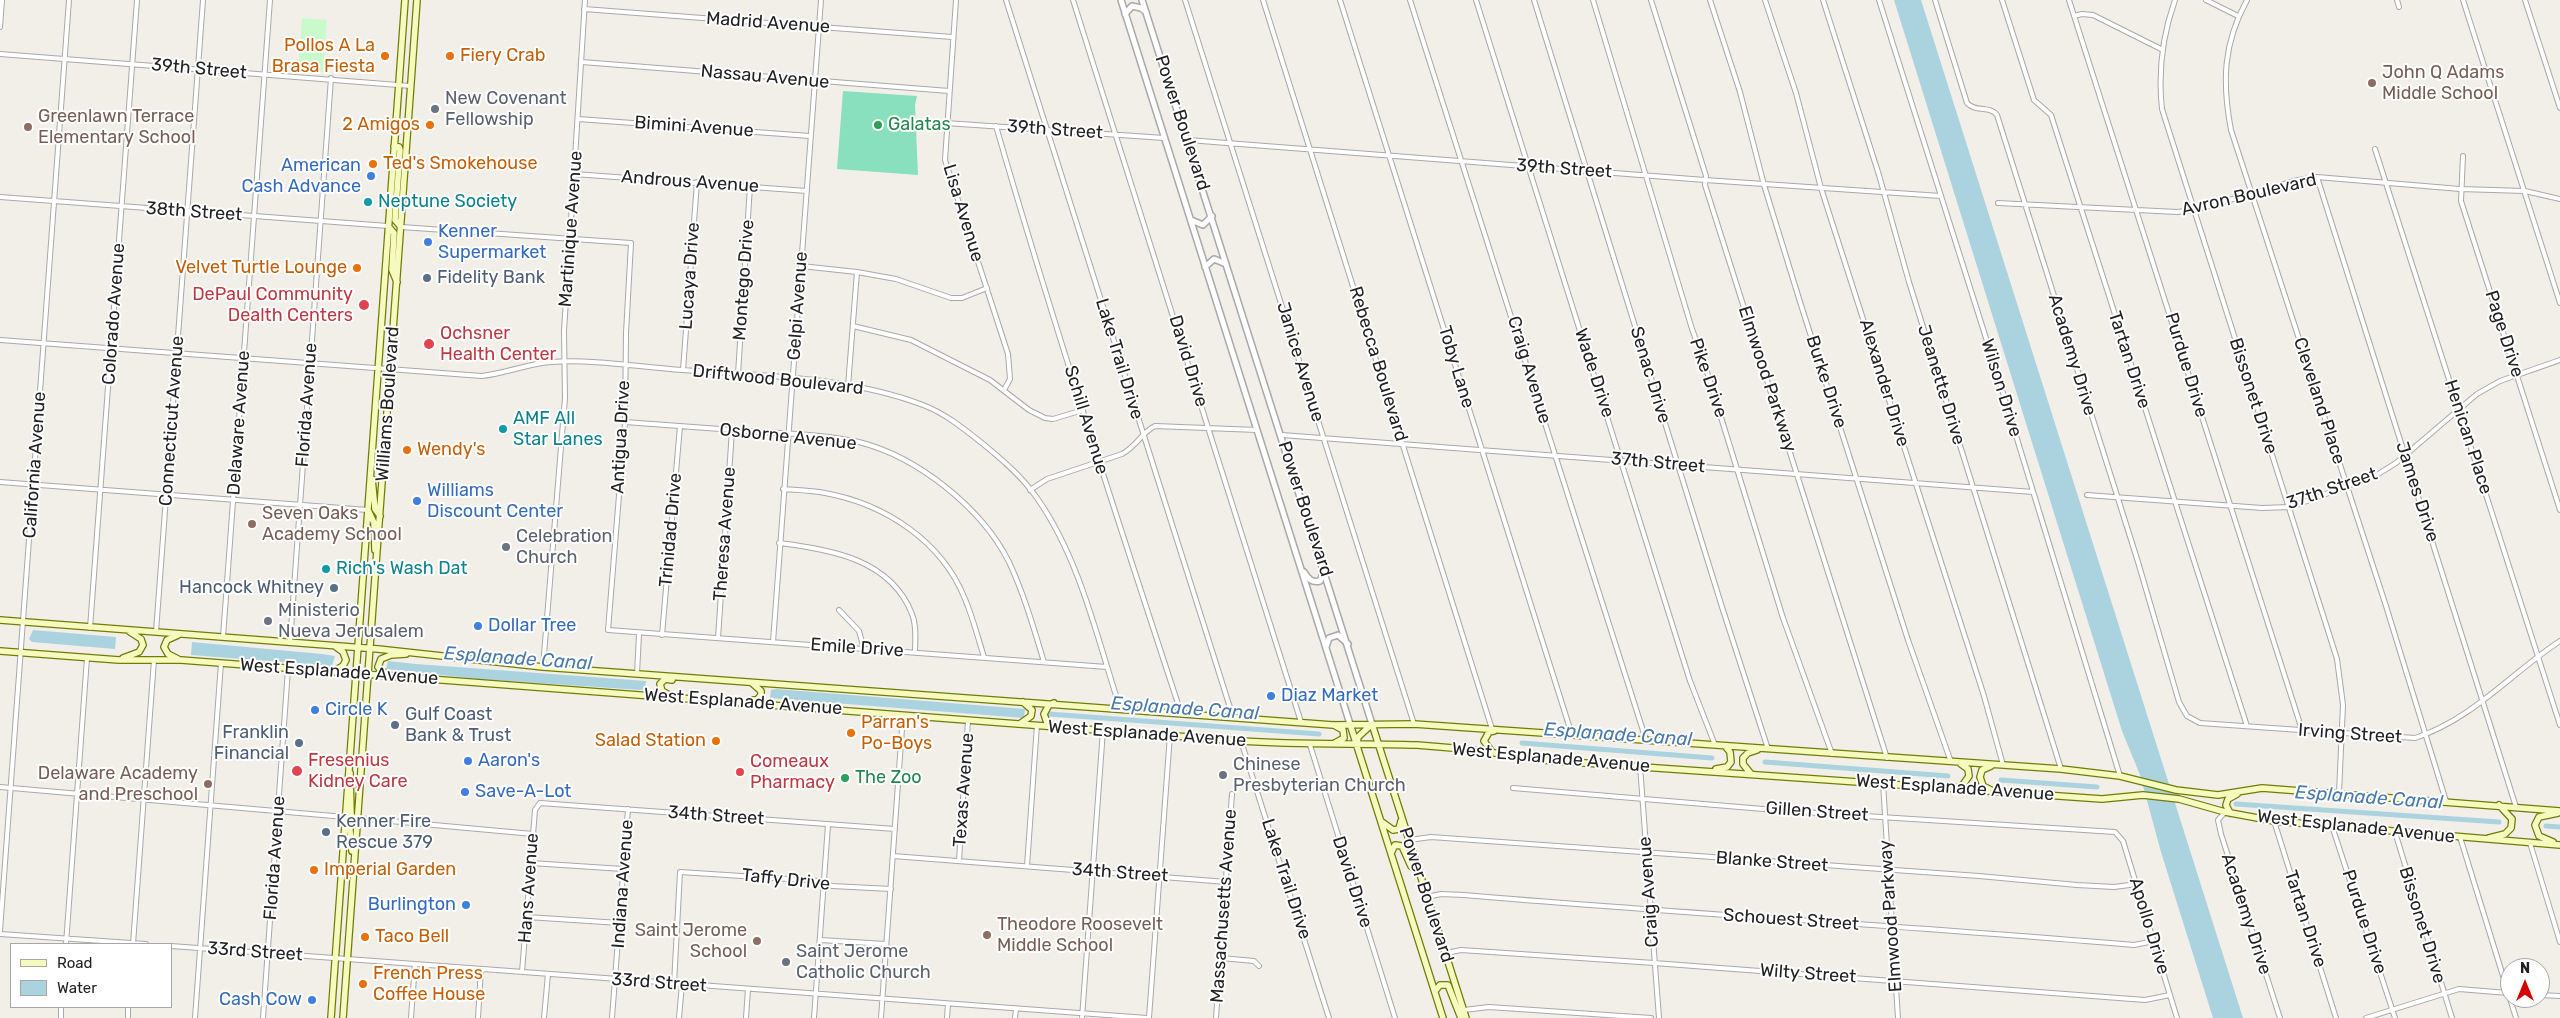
<!DOCTYPE html>
<html>
<head>
<meta charset="utf-8">
<style>
  body { margin:0 }
  #map { position:relative; width:2560px; height:1018px; overflow:hidden; background:#f2efe9; font-family:Rubik,sans-serif }
  canvas { display:block }
  .legend { position:absolute; left:10px; top:943px; width:162px; height:65px; box-sizing:border-box; background:#fff; border:1px solid #a7a7a7; margin:0; padding:6px 9px; list-style:none; font-size:15px; color:#222 }
  .legend li { display:flex; align-items:center; gap:10px; height:25px }
  .legend b { width:25px; border:1px solid #a7a7a7 }
  .north { position:absolute; left:2500px; top:958px; width:50px; height:50px; box-sizing:border-box; background:#fff; border:1px solid #a7a7a7; border-radius:50%; rotate:0deg; font-size:14px; font-weight:700; line-height:20px; text-align:center; color:#222 }
  .north::after { content:''; display:block; margin:auto; width:18px; height:22px; background:#d40000; clip-path:polygon(50% 0,100% 100%,50% 72%,0 100%) }
</style>
</head>
<body>
<div id="map">
<canvas width="2560" height="1018"></canvas>
<ul class="legend">
<li><b style="height:6px;background:#f7fabf"></b>Road</li>
<li><b style="height:14px;background:#aad3df"></b>Water</li>
</ul>
<div class="north">N</div>
</div>
<script>
const context = document.querySelector('canvas').getContext('2d');
context.lineJoin = 'round';
function paint(path, color) { context.fillStyle = color; context.fill(path, 'evenodd'); }
function stroke(path, color, width, dash) { context.strokeStyle = color; context.lineWidth = width; context.lineCap = dash ? 'butt' : 'round'; context.setLineDash(dash || []); context.stroke(path); }
function write(font, color, halo, rows, align = 'center') {
  context.font = font + ' Rubik,sans-serif'; context.lineWidth = 4; context.setLineDash([]); context.textBaseline = 'middle'; context.strokeStyle = halo; context.fillStyle = color; for (const [text, x, y, turn = 0] of rows) {
    context.save(); context.translate(x, y); context.rotate((+turn || 0) * Math.PI / 180); context.textAlign = isNaN(turn) ? turn : align; if (halo) context.strokeText(text, 0, 0); context.fillText(text, 0, 0); context.restore();
  }
}
paint(new Path2D(`
  M 302,18 L 327,20 L 323,72 L 298,71 Z`), '#c8facc');
paint(new Path2D(`
  M 843,91 L 917,96 L 915,105 L 918,175 L 837,169 Z`), '#88e0be');
paint(new Path2D(`
  M 1894,0 L 1921,0 L 2243,1018 L 2213,1018 L 2161,852 L 2140,775 L 2122,731 Z
  M 33,630 L 116,637 L 115,649 L 32,642 L 29,639 Z
  M 192,642 L 322,654 L 335,656 L 332,666 L 191,655 Z
  M 388,661 L 416,664 L 646,681 L 645,689 L 641,690 L 478,679 L 386,669 Z
  M 776,689 L 1025,709 L 1024,718 L 770,698 L 771,690 Z`), '#aad3df');
stroke(new Path2D(`
  M 1049,714 L 1319,734
  M 1522,743 L 1712,758
  M 1765,762 L 1948,776
  M 2001,780 L 2097,787
  M 2165,793 L 2177,794
  M 2236,804 L 2499,822
  M 2546,826 L 2560,827`), '#aad3df', 5);
const minor = new Path2D(`
  M 956,0 L 945,160 L 1008,354 L 1010,379 L 1004,390
  M 1006,0 L 1233,717
  M 1073,0 L 1301,722
  M 1185,0 L 1414,724
  M 1263,0 L 1492,729
  M 1340,0 L 1572,735
  M 1410,0 L 1646,740
  M 1476,0 L 1690,681 L 1715,745
  M 1534,0 L 1722,607 L 1768,749
  M 1593,0 L 1692,329 L 1703,359 L 1783,618 L 1832,754
  M 1651,0 L 1706,176 L 1705,185 L 1887,758
  M 1710,0 L 1740,92 L 1764,185 L 1801,305 L 1908,640 L 1951,762
  M 1765,0 L 1796,93 L 1821,188 L 1984,696 L 2003,765
  M 1823,0 L 1879,175 L 1909,282 L 2061,769
  M 1879,0 L 1992,357 L 2120,776
  M 1935,0 L 1967,103 C 1976,113 1990,105 1997,115 L 2138,562 L 2179,702 L 2187,716 L 2200,723 L 2415,738 C 2473,719 2511,673 2560,641
  M 2002,0 L 2034,100 L 2051,115 L 2247,726
  M 2069,0 L 2302,730
  M 2175,0 C 2163,34 2158,73 2162,109 L 2337,659 L 2343,705 L 2339,793
  M 2206,0 L 2238,16
  M 2247,0 C 2223,44 2222,82 2231,130 L 2386,606 L 2446,801
  M 2397,0 L 2399,7
  M 2463,0 L 2560,303
  M 2525,0 L 2560,108
  M 584,9 L 952,37
  M 2074,16 L 2082,14 L 2093,15 L 2163,50
  M 0,27 L 2,0
  M 0,54 L 411,86
  M 582,62 L 949,91
  M 578,119 L 810,136
  M 946,123 L 1164,138
  M 996,126 C 1053,323 1117,518 1181,713
  M 1188,140 L 1705,180 L 1941,196
  M 2375,149 L 2560,725
  M 2463,156 L 2461,201 L 2560,510
  M 574,174 L 807,191
  M 2317,177 L 2516,807
  M 0,197 L 388,226
  M 1998,203 L 2177,212 L 2195,210 L 2298,180 L 2317,177 L 2460,189 L 2525,191 L 2560,199
  M 401,227 L 631,243 L 626,333 L 625,422 L 608,630 L 1107,667
  M 801,266 L 857,272 L 896,279 L 951,298 L 962,298 L 987,288
  M 853,326 L 911,340 L 990,380 L 1029,410 L 1045,418 L 1053,419 L 1083,410
  M 0,340 L 482,376 C 506,373 527,364 551,362 C 594,359 639,367 682,370 C 762,376 847,376 923,405 C 947,414 968,432 988,448 C 1006,463 1023,478 1037,498 C 1080,559 1097,638 1120,708
  M 683,370 L 697,182
  M 738,374 L 750,186
  M 848,386 L 857,272
  M 625,422 C 670,425 716,429 761,432 C 794,434 827,435 859,442 C 918,457 982,508 1009,562 C 1024,594 1034,629 1044,662
  M 1282,435 L 2033,492
  M 0,482 L 368,510
  M 783,489 C 797,490 812,490 825,493 C 885,504 942,541 965,599 C 973,618 978,638 984,657
  M 1030,490 L 1047,479 L 1122,454 C 1136,447 1141,433 1155,426 L 1257,430
  M 2087,495 L 2262,508 L 2290,507 L 2375,476 L 2396,463 L 2477,394 L 2500,381 L 2560,360
  M 779,543 C 829,549 891,559 912,614 C 917,626 915,640 915,652
  M 839,610 L 859,631 L 864,649
  M 90,628 L 137,0
  M 156,632 L 203,0
  M 662,635 L 680,426
  M 223,637 L 270,0
  M 718,638 L 732,430
  M 773,642 L 821,0
  M 290,643 L 331,78
  M 543,667 L 565,398 L 564,331 L 585,0
  M 637,674 L 639,634
  M 1241,741 L 1329,1018
  M 1310,745 L 1395,1018
  M 1640,766 L 1659,1018
  M 1883,783 L 1898,1018
  M 0,787 L 345,817
  M 1513,788 L 1787,811 L 2115,832 L 2123,841 L 2177,1018
  M 2225,812 L 2218,820 L 2221,834 L 2280,1018
  M 357,818 L 533,834
  M 2274,821 L 2336,1018
  M 2332,826 L 2395,1018
  M 2395,832 L 2452,1018
  M 2460,837 L 2516,1018
  M 1409,840 L 1431,837 L 1979,876 L 2077,885 L 2114,887 L 2137,884
  M 2530,843 L 2560,942
  M 893,856 L 1227,882
  M 959,861 L 968,720
  M 531,863 L 623,869
  M 1027,866 L 1037,725
  M 1427,897 L 1441,894 L 1464,895 C 1687,914 1911,926 2134,945 L 2154,941
  M 527,917 L 620,923
  M 0,931 L 69,0
  M 0,934 L 146,944
  M 820,940 L 886,944
  M 66,944 L 87,658
  M 133,944 L 154,660
  M 171,946 L 1147,1018
  M 1446,953 L 1461,950 L 1654,963 L 2145,1000 L 2170,995
  M 1221,958 L 1254,961 L 1259,966
  M 522,972 L 535,810 L 540,803 L 895,829
  M 674,984 L 680,872 L 819,881 L 832,886 L 891,889
  M 2540,995 L 2560,996
  M 1464,1010 L 1489,1007 L 1651,1018
  M 61,1018 L 61,1007
  M 128,1018 L 128,1007
  M 195,1018 L 221,663
  M 263,1018 L 288,669
  M 411,1018 L 415,964
  M 478,1018 L 481,969
  M 544,1018 L 548,974
  M 612,1018 L 628,809
  M 679,1018 L 682,984
  M 746,1018 L 748,989
  M 814,1018 L 828,825
  M 881,1018 L 903,715
  M 947,1018 L 948,1004
  M 1015,1018 L 1016,1009
  M 1082,1018 L 1103,730
  M 1149,1018 L 1170,735
  M 1216,1018 L 1232,794
  M 2366,1018 L 2459,989 L 2508,993`);
const tertiary = new Path2D(`
  M 1121,0 L 1350,724
  M 1142,0 L 1372,724
  M 1125,14 L 1132,6 L 1141,8 L 1146,12
  M 1191,220 L 1203,225 L 1212,216
  M 1205,267 L 1214,259 L 1226,264
  M 1304,572 C 1308,579 1312,583 1320,581 L 1324,571
  M 1326,647 L 1329,638 L 1338,635 L 1348,644`);
const secondary = new Path2D(`
  M 394,146 L 399,147 L 400,150 L 395,220 L 401,227
  M 388,226 L 394,233 L 392,270 L 397,282
  M 372,479 L 375,509 L 380,516
  M 368,510 L 374,523 L 375,550
  M 0,620 L 378,649 L 543,667 L 1333,725 L 1414,724 L 2061,769 L 2120,776 L 2176,790 L 2218,795 L 2262,788 L 2560,811
  M 178,635 L 167,640 L 164,647 L 168,654 L 178,659
  M 0,651 L 119,660 L 181,660 L 1241,741 C 1300,745 1358,743 1417,745 C 1459,748 1500,753 1542,760 L 2102,799 L 2143,795 L 2179,799 L 2225,812 L 2274,821 L 2560,845
  M 123,658 L 139,652 L 143,645 L 141,639 L 130,632
  M 334,671 L 343,666 L 346,660 L 343,652 L 335,646
  M 388,676 L 378,667 L 381,659 L 391,655 L 406,654
  M 669,695 L 662,691 L 660,684 L 665,679 L 672,680
  M 751,700 L 757,700 L 761,695 L 761,691 L 752,683
  M 1021,723 L 1031,716 L 1032,710 L 1023,702
  M 1350,724 L 1443,1018
  M 1372,724 L 1466,1018
  M 1052,725 L 1047,723 L 1044,714 L 1049,705 L 1054,703
  M 1334,725 L 1343,730 L 1344,738 L 1335,743
  M 1357,743 L 1358,737 L 1372,724
  M 1492,752 L 1484,741 L 1489,732 L 1494,731
  M 1716,769 L 1727,767 L 1731,762 L 1730,752 L 1725,746
  M 350,773 L 351,814 L 353,818 L 357,818
  M 1751,774 L 1743,764 L 1743,758 L 1748,753 L 1757,750
  M 1956,788 L 1962,786 L 1969,776 L 1968,769 L 1961,764
  M 1991,790 L 1983,786 L 1980,777 L 1982,770 L 1991,766
  M 2230,813 L 2226,805 L 2228,799 L 2237,794
  M 345,817 L 349,821 L 352,851
  M 1382,822 L 1393,830 L 1399,829 L 1401,821
  M 2489,838 L 2505,834 L 2511,828 L 2512,819 L 2499,805
  M 2553,842 L 2539,836 L 2535,825 L 2539,817 L 2558,813
  M 1391,853 L 1395,845 L 1402,846 L 1411,866 L 1419,872
  M 1435,991 L 1440,985 L 1448,985 L 1461,1018
  M 331,1018 L 405,0
  M 343,1018 L 417,0`);
stroke(minor, '#a9a9a9', 6);
stroke(tertiary, '#a9a9a9', 8);
stroke(secondary, '#707d05', 8);
stroke(minor, '#fff', 4);
stroke(tertiary, '#fff', 5);
stroke(secondary, '#f7fabf', 5.5);
for (const [x, y, r, color] of [
  [385,56,5,"#e8710a"],
  [450,56,5,"#e8710a"],
  [2372,83,5,"#8d6e63"],
  [435,109,5,"#6b7280"],
  [430,125,5,"#e8710a"],
  [878,125,5,"#2e9e5b"],
  [28,127,5,"#8d6e63"],
  [373,164,5,"#e8710a"],
  [371,176,5,"#3f7fe0"],
  [368,202,5,"#0f9aa8"],
  [428,242,5,"#3f7fe0"],
  [357,268,5,"#e8710a"],
  [427,278,5,"#5c6f8a"],
  [364,305,6,"#e0444e"],
  [429,344,6,"#e0444e"],
  [503,429,5,"#0f9aa8"],
  [407,450,5,"#e8710a"],
  [417,501,5,"#3f7fe0"],
  [252,524,5,"#8d6e63"],
  [506,547,5,"#6b7280"],
  [326,569,5,"#0f9aa8"],
  [334,588,5,"#5c6f8a"],
  [268,621,5,"#6b7280"],
  [478,626,5,"#3f7fe0"],
  [1271,696,5,"#3f7fe0"],
  [315,710,5,"#3f7fe0"],
  [395,725,5,"#5c6f8a"],
  [851,733,5,"#e8710a"],
  [716,741,5,"#e8710a"],
  [299,743,5,"#5c6f8a"],
  [468,761,5,"#3f7fe0"],
  [297,771,6,"#e0444e"],
  [740,772,5,"#e0444e"],
  [1223,775,5,"#6b7280"],
  [845,778,5,"#2e9e5b"],
  [208,784,5,"#8d6e63"],
  [465,792,5,"#3f7fe0"],
  [326,832,5,"#5c6f8a"],
  [314,870,5,"#e8710a"],
  [466,905,5,"#3f7fe0"],
  [987,935,5,"#8d6e63"],
  [365,937,5,"#e8710a"],
  [757,941,5,"#8d6e63"],
  [786,962,5,"#6b7280"],
  [363,984,5,"#e8710a"],
  [312,1000,5,"#3f7fe0"]
]) { const dot = new Path2D(); dot.arc(x, y, r, 0, 2 * Math.PI); context.fillStyle = color; context.fill(dot); stroke(dot, '#fff', 2); }
write('18px', '#222', '#fff', [
  ["Madrid Avenue",768,23,4],
  ["39th Street",199,69,5],
  ["Nassau Avenue",765,77,5],
  ["Power Boulevard",1182,123,72],
  ["Bimini Avenue",694,127,4],
  ["39th Street",1055,130,4],
  ["39th Street",1564,169,4],
  ["Androus Avenue",690,182,4],
  ["Avron Boulevard",2249,195,-13],
  ["38th Street",194,212,4],
  ["Lisa Avenue",963,213,73],
  ["Martinique Avenue",571,229,-86],
  ["Lucaya Drive",690,276,-86],
  ["Montego Drive",744,280,-86],
  ["Gelpi Avenue",798,306,-86],
  ["Colorado Avenue",114,314,-86],
  ["Page Drive",2504,334,72],
  ["Academy Drive",2072,355,73],
  ["Lake Trail Drive",1119,359,73],
  ["Tartan Drive",2129,360,72],
  ["David Drive",1188,361,73],
  ["Janice Avenue",1300,362,73],
  ["Rebecca Boulevard",1378,364,73],
  ["Purdue Drive",2186,365,73],
  ["Toby Lane",1456,367,73],
  ["Craig Avenue",1529,370,73],
  ["Wade Drive",1594,373,72],
  ["Senac Drive",1650,375,73],
  ["Pike Drive",1708,378,71],
  ["Elmwood Parkway",1767,379,72],
  ["Driftwood Boulevard",778,380,6],
  ["Burke Drive",1826,382,72],
  ["Alexander Drive",1884,383,73],
  ["Jeanette Drive",1941,385,73],
  ["Wilson Drive",2001,388,73],
  ["Bissonet Drive",2253,396,72],
  ["Cleveland Place",2319,401,72],
  ["Williams Boulevard",388,404,-86],
  ["Florida Avenue",307,405,-86],
  ["Schill Avenue",1086,420,73],
  ["Connecticut Avenue",172,421,-86],
  ["Delaware Avenue",239,423,-86],
  ["Antigua Drive",621,437,-87],
  ["Osborne Avenue",788,437,6],
  ["Henican Place",2468,437,72],
  ["37th Street",1658,463,5],
  ["California Avenue",35,465,-86],
  ["37th Street",2332,489,-19],
  ["James Drive",2417,492,72],
  ["Power Boulevard",1305,509,72],
  ["Trinidad Drive",671,530,-85],
  ["Theresa Avenue",725,534,-86],
  ["Emile Drive",857,648,4],
  ["West Esplanade Avenue",339,672,4],
  ["West Esplanade Avenue",743,702,4],
  ["West Esplanade Avenue",1147,734,4],
  ["Irving Street",2350,734,4],
  ["West Esplanade Avenue",1551,758,5],
  ["West Esplanade Avenue",1955,788,4],
  ["Texas Avenue",964,790,-86],
  ["Gillen Street",1817,812,4],
  ["34th Street",716,816,4],
  ["West Esplanade Avenue",2356,827,6],
  ["Florida Avenue",275,858,-86],
  ["Blanke Street",1772,862,4],
  ["34th Street",1120,873,4],
  ["Lake Trail Drive",1286,879,72],
  ["Taffy Drive",786,880,6],
  ["David Drive",1352,882,72],
  ["Indiana Avenue",623,884,-86],
  ["Hans Avenue",529,888,-86],
  ["Craig Avenue",1649,892,-94],
  ["Power Boulevard",1426,895,72],
  ["Massachusetts Avenue",1224,906,-86],
  ["Academy Drive",2246,914,72],
  ["Elmwood Parkway",1891,916,-94],
  ["Tartan Drive",2305,919,72],
  ["Schouest Street",1791,920,4],
  ["Purdue Drive",2364,922,72],
  ["Bissonet Drive",2422,925,73],
  ["Apollo Drive",2149,926,73],
  ["33rd Street",255,952,4],
  ["Wilty Street",1808,974,4],
  ["33rd Street",659,983,4]
]);
write('18px', '#c56008', '#fff', [
  ["Pollos A La",375,46,"right"],
  ["Brasa Fiesta",375,67,"right"],
  ["Fiery Crab",460,56],
  ["2 Amigos",420,125,"right"],
  ["Ted's Smokehouse",383,164],
  ["Velvet Turtle Lounge",347,268,"right"],
  ["Wendy's",417,450],
  ["Parran's",861,723],
  ["Po-Boys",861,744],
  ["Salad Station",706,741,"right"],
  ["Imperial Garden",324,870],
  ["Taco Bell",375,937],
  ["French Press",373,974],
  ["Coffee House",373,995]
], 'left');
write('18px', '#785e54', '#fff', [
  ["John Q Adams",2382,73],
  ["Middle School",2382,94],
  ["Greenlawn Terrace",38,117],
  ["Elementary School",38,138],
  ["Seven Oaks",262,514],
  ["Academy School",262,535],
  ["Delaware Academy",198,774,"right"],
  ["and Preschool",198,795,"right"],
  ["Theodore Roosevelt",997,925],
  ["Middle School",997,946],
  ["Saint Jerome",747,931,"right"],
  ["School",747,952,"right"]
], 'left');
write('18px', '#5b616d', '#fff', [
  ["New Covenant",445,99],
  ["Fellowship",445,120],
  ["Celebration",516,537],
  ["Church",516,558],
  ["Ministerio",278,611],
  ["Nueva Jerusalem",278,632],
  ["Chinese",1233,765],
  ["Presbyterian Church",1233,786],
  ["Saint Jerome",796,952],
  ["Catholic Church",796,973]
], 'left');
write('18px', '#27864d', '#fff', [
  ["Galatas",888,125],
  ["The Zoo",855,778]
], 'left');
write('18px', '#366cbe', '#fff', [
  ["American",361,166,"right"],
  ["Cash Advance",361,187,"right"],
  ["Kenner",438,232],
  ["Supermarket",438,253],
  ["Williams",427,491],
  ["Discount Center",427,512],
  ["Dollar Tree",488,626],
  ["Diaz Market",1281,696],
  ["Circle K",325,710],
  ["Aaron's",478,761],
  ["Save-A-Lot",475,792],
  ["Burlington",456,905,"right"],
  ["Cash Cow",302,1000,"right"]
], 'left');
write('18px', '#0d838f', '#fff', [
  ["Neptune Society",378,202],
  ["AMF All",513,419],
  ["Star Lanes",513,440],
  ["Rich's Wash Dat",336,569]
], 'left');
write('18px', '#4e5e75', '#fff', [
  ["Fidelity Bank",437,278],
  ["Hancock Whitney",324,588,"right"],
  ["Gulf Coast",405,715],
  ["Bank & Trust",405,736],
  ["Franklin",289,733,"right"],
  ["Financial",289,754,"right"],
  ["Kenner Fire",336,822],
  ["Rescue 379",336,843]
], 'left');
write('18px', '#be3a42', '#fff', [
  ["DePaul Community",353,295,"right"],
  ["Dealth Centers",353,316,"right"],
  ["Ochsner",440,334],
  ["Health Center",440,355],
  ["Fresenius",308,761],
  ["Kidney Care",308,782],
  ["Comeaux",750,762],
  ["Pharmacy",750,783]
], 'left');
write('italic 19px', '#4a7aab', '#fff', [
  ["Esplanade Canal",518,659,4],
  ["Esplanade Canal",1185,709,4],
  ["Esplanade Canal",1618,735,4],
  ["Esplanade Canal",2369,798,4]
]);
</script>
</body>
</html>
